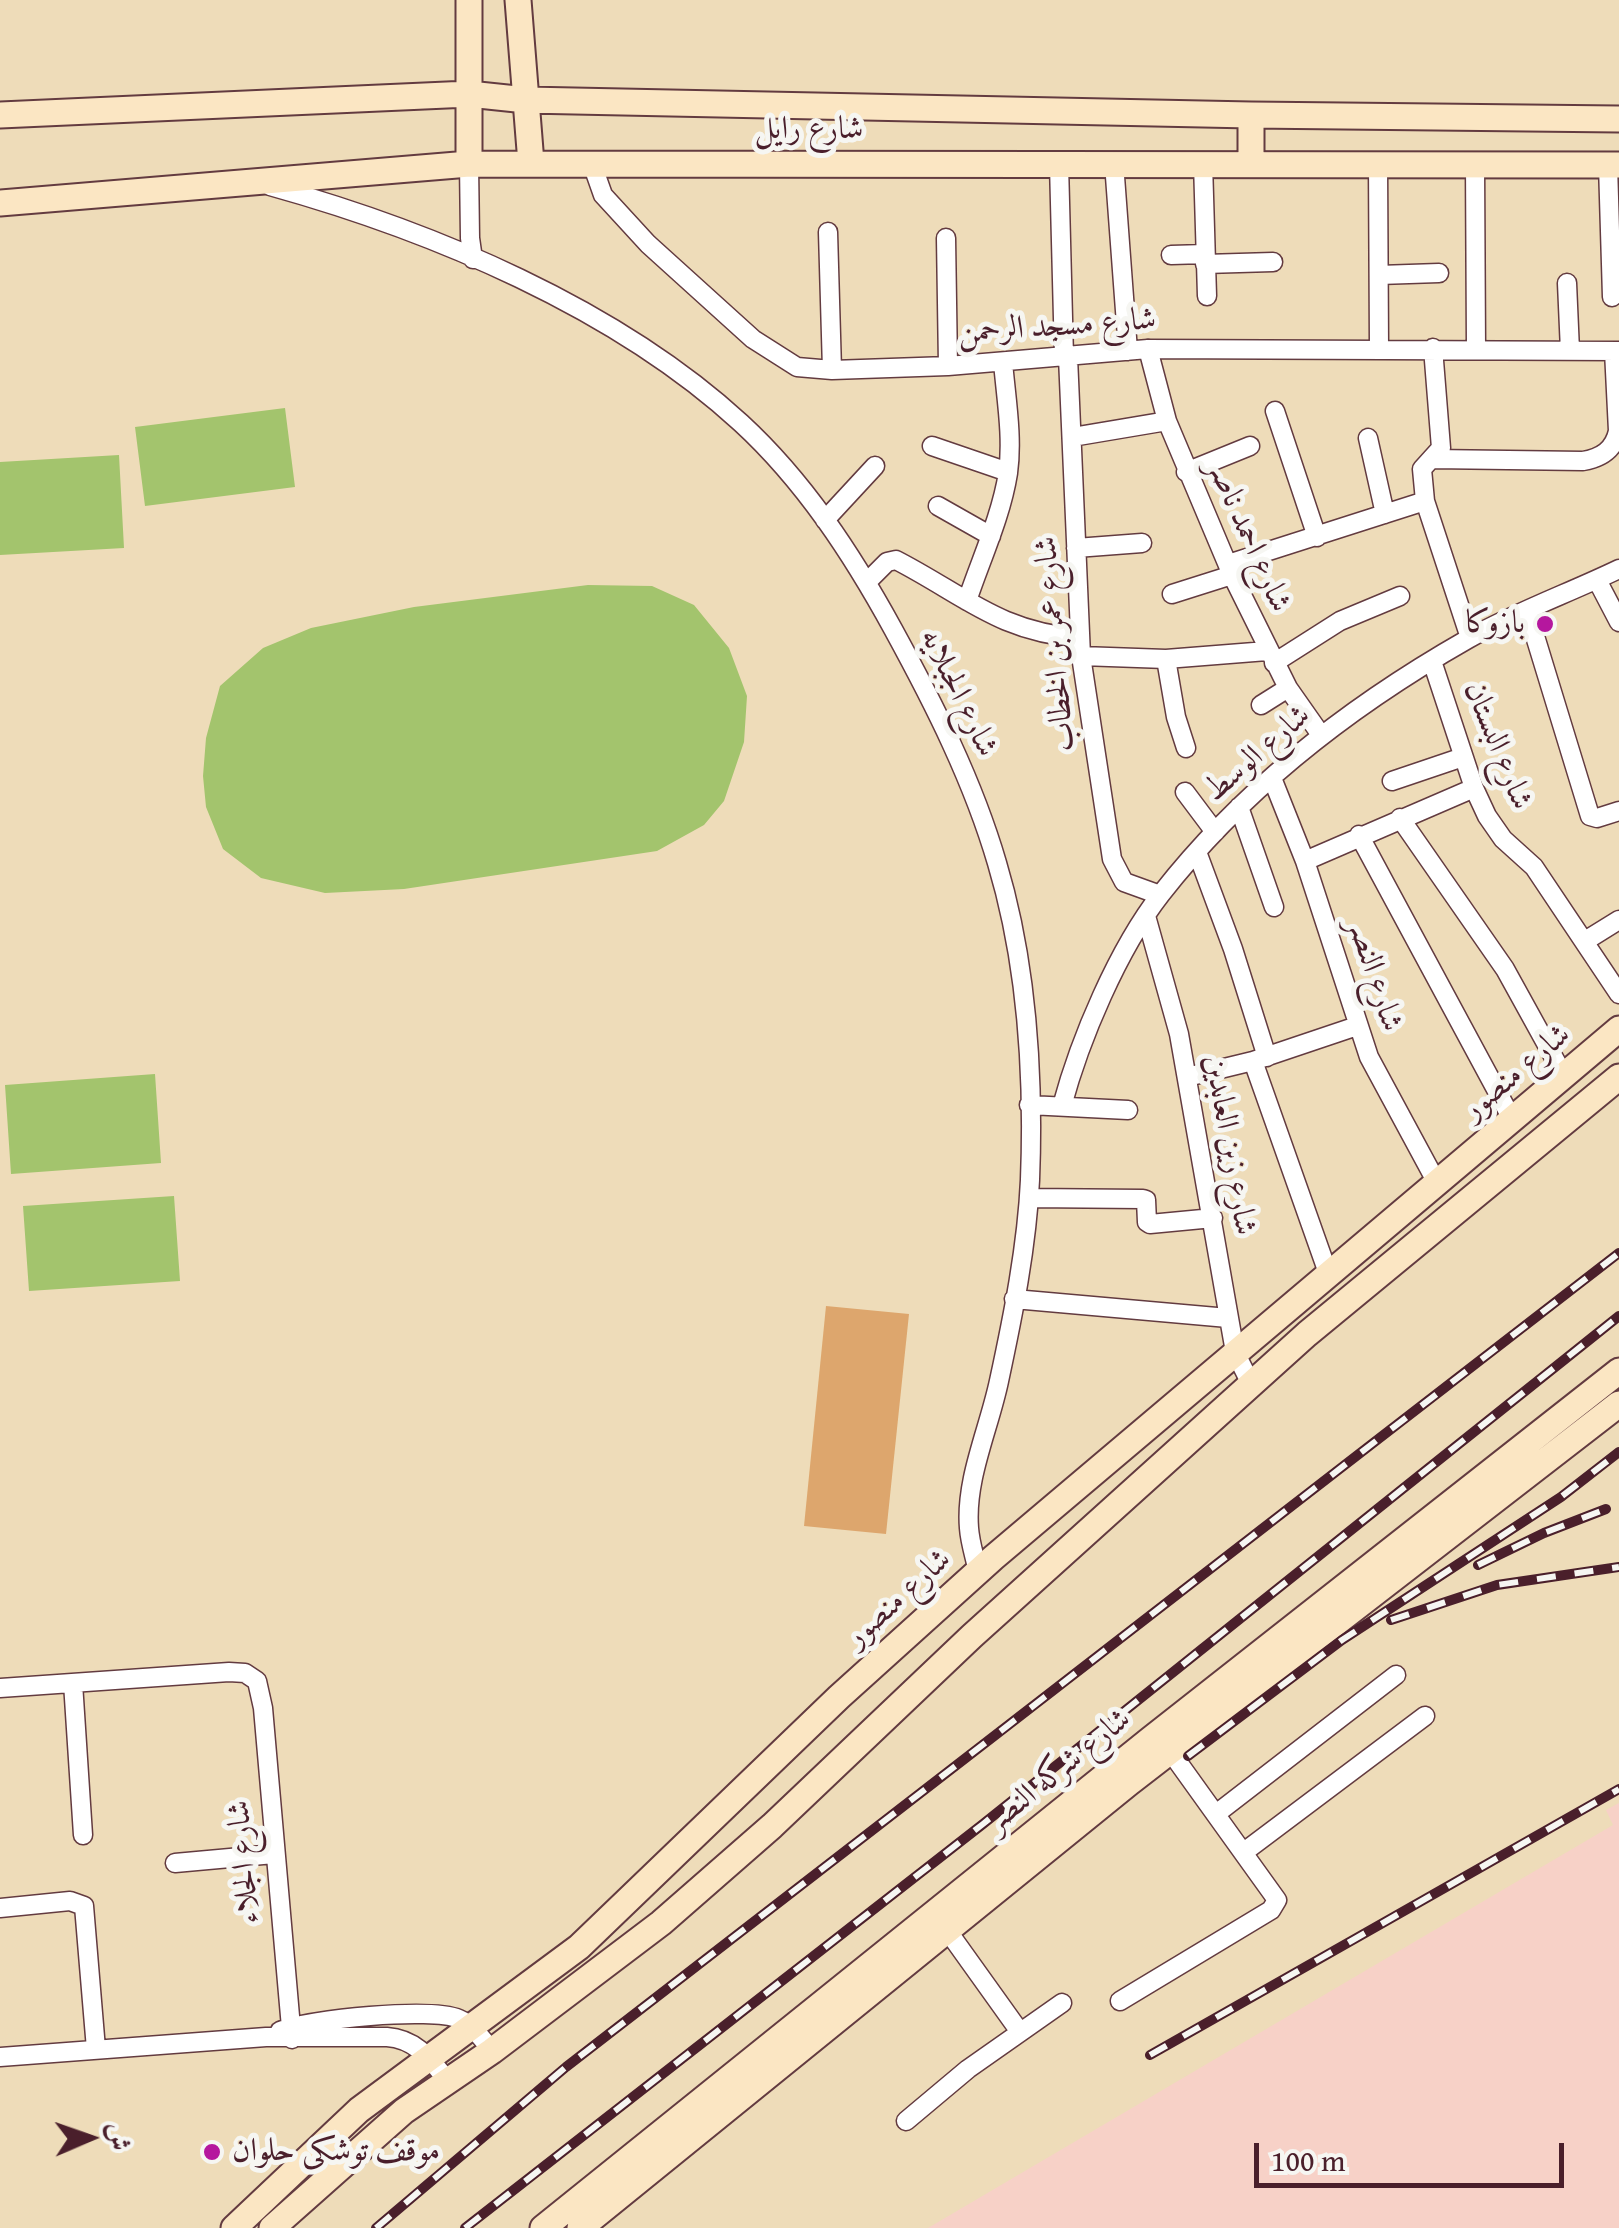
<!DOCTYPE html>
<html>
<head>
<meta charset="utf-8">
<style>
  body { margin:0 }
  #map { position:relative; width:1619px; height:2228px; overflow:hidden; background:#eedcb9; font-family:"Gentium Book Plus",Amiri,serif }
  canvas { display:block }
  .north { position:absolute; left:40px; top:2088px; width:100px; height:100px; -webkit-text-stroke:8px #f6f6f2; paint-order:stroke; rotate:88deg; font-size:28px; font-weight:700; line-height:40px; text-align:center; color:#4a1f2b }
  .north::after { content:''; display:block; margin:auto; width:35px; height:45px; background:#4a1f2b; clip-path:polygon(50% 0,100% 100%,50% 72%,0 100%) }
  .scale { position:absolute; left:1254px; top:2143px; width:310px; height:45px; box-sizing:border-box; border:5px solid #4a1f2b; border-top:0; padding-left:12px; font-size:30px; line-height:35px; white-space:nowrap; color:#4a1f2b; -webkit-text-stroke:8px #f6f6f2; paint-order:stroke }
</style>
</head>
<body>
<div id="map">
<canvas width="1619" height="2228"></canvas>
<div class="north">ش</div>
<div class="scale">100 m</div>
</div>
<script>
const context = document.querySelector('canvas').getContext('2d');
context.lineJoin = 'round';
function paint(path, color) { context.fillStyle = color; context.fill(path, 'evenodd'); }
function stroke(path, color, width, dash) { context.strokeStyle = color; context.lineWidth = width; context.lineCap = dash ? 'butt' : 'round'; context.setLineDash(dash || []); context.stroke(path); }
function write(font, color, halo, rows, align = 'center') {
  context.font = font + ' "Gentium Book Plus",Amiri,serif'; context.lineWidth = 10; context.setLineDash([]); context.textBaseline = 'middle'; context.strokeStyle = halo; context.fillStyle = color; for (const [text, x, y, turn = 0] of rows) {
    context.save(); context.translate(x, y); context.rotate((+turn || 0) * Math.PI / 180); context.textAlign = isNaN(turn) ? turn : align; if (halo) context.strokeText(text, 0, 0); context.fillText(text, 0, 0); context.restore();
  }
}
paint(new Path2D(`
  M 1619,1803 L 1619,2228 L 928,2228 L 1613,1825 L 1606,1810 Z`), '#f7d1c7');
paint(new Path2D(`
  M 285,408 L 295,487 L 145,506 L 135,427 Z
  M 119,455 L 124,548 L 0,555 L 0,462 Z
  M 588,585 L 652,586 L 694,605 L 729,648 L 747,696 L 744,742 L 724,801 L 704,825 L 657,851 L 404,889 L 325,893 L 261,878 L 223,849 L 206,807 L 203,776 L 206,738 L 220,686 L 263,648 L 311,628 L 414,607 Z
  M 155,1074 L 161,1163 L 11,1174 L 5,1085 Z
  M 174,1196 L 180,1281 L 29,1291 L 23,1206 Z`), '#a3c46d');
paint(new Path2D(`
  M 826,1306 L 909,1314 L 886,1534 L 804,1526 Z`), '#dda66d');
const street = new Path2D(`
  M 591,161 L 603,195 L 648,244 L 753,339 L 797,367 L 832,370 L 948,366 L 1148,349 L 1619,351
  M 1114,163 L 1128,351
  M 1203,163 L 1207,296
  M 1378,163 L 1379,348
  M 469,164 L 470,238 L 473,259
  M 1059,164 L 1064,357
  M 1475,164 L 1476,349
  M 1608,165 L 1612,297
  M 270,186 C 432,231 616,308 741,423 C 804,481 852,554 893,629 C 934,704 973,781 997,863 C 1027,963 1034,1076 1030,1180 C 1027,1246 1013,1316 999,1381 C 989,1429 965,1479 969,1528 C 970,1543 975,1557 978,1572
  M 828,232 L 832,370
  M 946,238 L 948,366
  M 1171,255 L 1205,254
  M 1205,264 L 1273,262
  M 1379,275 L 1439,273
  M 1567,283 L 1570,351
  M 1433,348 L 1441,448 L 1422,469 L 1425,501 L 1470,638
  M 1148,349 L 1167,421 L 1232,575 L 1288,688 L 1321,735
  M 1068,357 L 1081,656 L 1112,859 L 1124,882 L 1160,895
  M 1275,411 L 1317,537
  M 1072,437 L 1167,421
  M 1368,438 L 1385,514
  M 932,446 L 1008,472
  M 1433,459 L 1583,461 C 1601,458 1614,450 1618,431 L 1614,351
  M 1186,472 L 1250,446
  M 938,506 L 991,536
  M 825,520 L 875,466
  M 1076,548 L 1142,543
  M 1228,564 L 1425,501
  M 1597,580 L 1619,622
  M 867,582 L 887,562 L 896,560 C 964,595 999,632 1080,638
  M 1172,594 L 1232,575
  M 967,601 C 981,559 1001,517 1008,473 C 1013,437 1006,398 1003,362
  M 1527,610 L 1590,816 L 1597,818 L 1619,811
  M 1081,656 L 1166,659 L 1267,651
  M 1166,659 L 1176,717 L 1186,748
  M 1432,661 L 1474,788 L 1487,816 L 1503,839 L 1534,867 L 1619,994
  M 1274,663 L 1340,621 L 1400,596
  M 1261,705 L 1288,688
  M 1272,778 L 1305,861 L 1369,1057 L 1437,1183
  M 1392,781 L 1463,757
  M 1185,792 L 1215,832
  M 1239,807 L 1274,907
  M 1400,818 L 1505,969 L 1564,1076
  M 1359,835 L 1512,1119
  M 1197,852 L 1233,949 L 1267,1057
  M 1305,861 L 1474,788
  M 1146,916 L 1179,1034 L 1235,1352 L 1251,1384
  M 1585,941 L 1619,920
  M 1253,1061 L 1328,1273
  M 1187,1077 L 1253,1061 L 1357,1026
  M 1029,1105 L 1128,1110
  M 1062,1106 C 1080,1039 1118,949 1161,894 C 1243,789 1352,705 1468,639 C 1516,612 1569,593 1619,569
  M 1029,1198 L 1143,1199 L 1146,1200 L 1147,1222 L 1150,1224 L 1213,1218
  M 1014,1299 L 1228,1318
  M 73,1683 L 83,1835
  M 0,1688 L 229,1672 L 245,1673 L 257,1681 L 263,1708 L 292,2039
  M 1216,1814 L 1396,1675
  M 1244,1852 L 1425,1716
  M 175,1863 L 274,1854
  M 0,1908 L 70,1901 L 84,1906 L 96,2049
  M 947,1930 L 1020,2032
  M 1120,2001 L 1271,1910 L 1277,1900 L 1170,1751
  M 280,2031 C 308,2019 432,2007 459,2019 C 473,2025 482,2039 492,2051
  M 0,2057 L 266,2037 L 387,2037 C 416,2039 430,2059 447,2080
  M 906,2121 L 968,2069 L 1062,2003`);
const secondary = new Path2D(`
  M 518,0 L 531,163
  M 0,115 L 469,94 L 526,100 L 1251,115 L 1619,119
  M 469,164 L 469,0
  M 1251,164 L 1251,115
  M 0,203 L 469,164 L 1619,165
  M 234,2228 L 359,2110 L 579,1947 L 839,1697 L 993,1558 L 1619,1029
  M 272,2228 L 404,2111 L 492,2051 L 661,1923 L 772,1826 L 972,1636 L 1307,1334 L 1619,1077
  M 543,2228 L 1151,1739 L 1619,1371
  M 580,2228 L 1130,1782 L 1619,1404`);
stroke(street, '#633b40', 21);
stroke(secondary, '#633b40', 29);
stroke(street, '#fff', 18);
stroke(secondary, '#fbe6c3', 25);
const rail = new Path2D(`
  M 1478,1565 L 1544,1533 L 1606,1509
  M 1391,1620 L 1497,1585 L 1619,1567
  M 1188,1756 L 1342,1640 L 1561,1497 L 1619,1452
  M 1150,2055 L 1619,1789
  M 376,2228 L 566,2067 L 1619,1253
  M 465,2228 L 983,1824 L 1619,1316`);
stroke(rail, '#4a1f2b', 10);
stroke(rail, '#f6f6f2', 6, [19]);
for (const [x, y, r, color] of [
  [1545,624,10,"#b5179e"],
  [212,2152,10,"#b5179e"]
]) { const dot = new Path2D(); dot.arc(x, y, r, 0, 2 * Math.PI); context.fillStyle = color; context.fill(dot); stroke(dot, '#f6f6f2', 4); }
write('32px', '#4a1f2b', '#f6f6f2', [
  ["شارع رايل",809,130],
  ["شارع مسجد الرحمن",1057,327,-4],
  ["شارع احمد ناصر",1248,536,66],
  ["شارع عمر بن الخطاب",1056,644,-95],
  ["شارع الجبلايه",958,693,64],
  ["شارع البستان",1497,746,68],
  ["شارع الوسط",1258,754,-41],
  ["شارع النصر",1374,975,72],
  ["شارع منصور",1517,1073,-40],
  ["شارع زين العابدين",1229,1145,80],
  ["شارع منصور",899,1599,-42],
  ["شارع شركه النصر",1059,1771,-39],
  ["شارع الجلاء",245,1862,-95]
]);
write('32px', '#4a1f2b', '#f6f6f2', [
  ["بازوكا",1525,624],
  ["موقف توشكى حلوان",232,2152,"left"]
], 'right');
</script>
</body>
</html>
